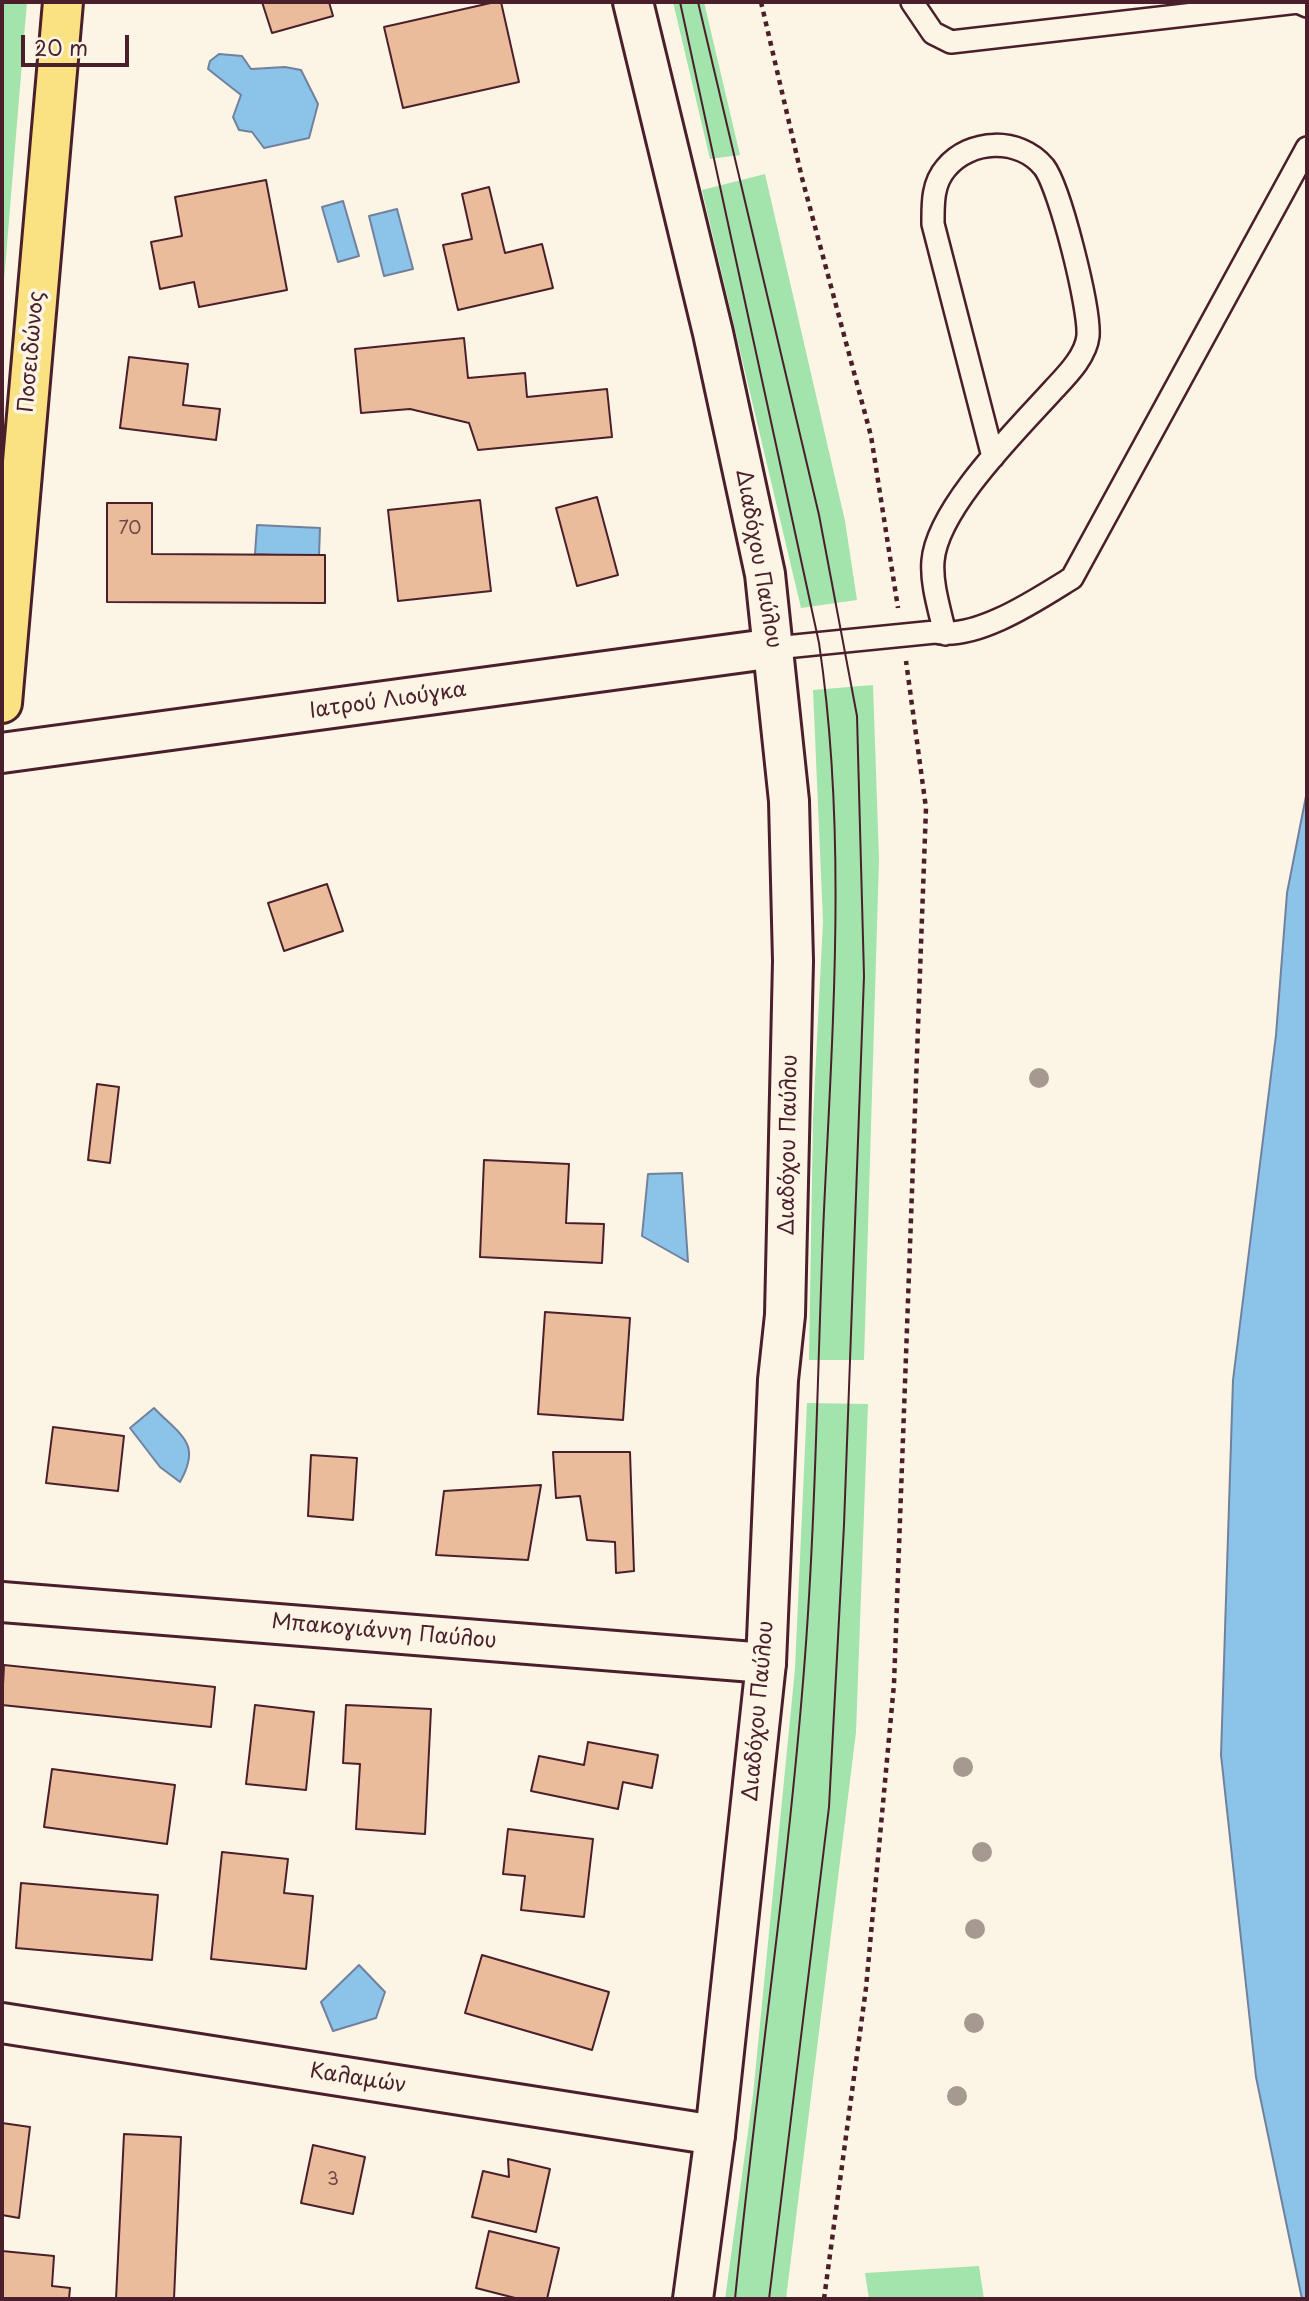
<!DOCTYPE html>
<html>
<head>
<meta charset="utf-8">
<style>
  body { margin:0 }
  #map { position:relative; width:1309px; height:2301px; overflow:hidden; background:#fcf5e5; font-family:"Playpen Sans",sans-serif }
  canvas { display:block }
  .frame { position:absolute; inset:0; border:4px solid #4a1f2b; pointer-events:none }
  .scale { position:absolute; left:21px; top:35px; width:108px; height:32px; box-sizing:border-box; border:4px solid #4a1f2b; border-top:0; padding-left:9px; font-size:21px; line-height:24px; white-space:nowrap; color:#4a1f2b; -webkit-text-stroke:5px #fcf5e5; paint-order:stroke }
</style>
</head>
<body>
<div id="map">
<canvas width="1309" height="2301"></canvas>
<div class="frame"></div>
<div class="scale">20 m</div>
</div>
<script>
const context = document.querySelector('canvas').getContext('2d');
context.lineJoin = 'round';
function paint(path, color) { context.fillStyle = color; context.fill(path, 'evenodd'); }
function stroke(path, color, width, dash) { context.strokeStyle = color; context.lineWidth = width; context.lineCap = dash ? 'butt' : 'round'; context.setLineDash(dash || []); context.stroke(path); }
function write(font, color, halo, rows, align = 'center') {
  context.font = font + ' "Playpen Sans",sans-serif'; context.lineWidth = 7; context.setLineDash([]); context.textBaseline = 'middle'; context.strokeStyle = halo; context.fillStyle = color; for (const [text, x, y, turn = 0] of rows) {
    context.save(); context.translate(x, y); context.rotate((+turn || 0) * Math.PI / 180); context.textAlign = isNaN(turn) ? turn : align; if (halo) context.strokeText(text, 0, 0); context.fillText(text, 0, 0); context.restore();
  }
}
paint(new Path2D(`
  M 2,2 L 27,2 L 2,305 Z
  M 673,2 L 704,2 L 740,155 L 710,159 Z
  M 765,174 L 845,521 L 857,600 L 801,608 L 702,190 Z
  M 873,685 L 879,859 L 864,1360 L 809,1360 L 813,1118 L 823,921 L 813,690 Z
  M 807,1403 L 868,1404 L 856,1732 L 786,2299 L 725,2299 L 753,2095 L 795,1669 Z
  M 979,2266 L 984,2299 L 869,2299 L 865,2273 Z`), '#a3e3ac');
const water = new Path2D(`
  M 219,54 L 242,56 L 251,69 L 285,67 L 301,70 L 318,104 L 309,138 L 264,148 L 252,132 L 239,130 L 233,117 L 241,95 L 208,69 L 210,61 Z
  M 343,201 L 359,256 L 338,262 L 322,207 Z
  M 397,209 L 413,269 L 384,276 L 369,216 Z
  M 257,525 L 320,528 L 319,557 L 255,554 Z
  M 1307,791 L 1307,2299 L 1302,2299 L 1256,2077 L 1221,1755 L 1233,1380 L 1276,1035 L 1287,893 Z
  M 682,1173 L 688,1262 L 642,1236 L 648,1174 Z
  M 154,1408 C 181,1436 202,1443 180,1482 L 160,1467 L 130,1428 Z
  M 359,1965 L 385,1992 L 376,2018 L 333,2031 L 321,2002 Z`);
paint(water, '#8bc3e9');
stroke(water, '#71819d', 2);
const building = new Path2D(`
  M 262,2 L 329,2 L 333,16 L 272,33 Z
  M 495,2 L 501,2 L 519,82 L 403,108 L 384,27 Z
  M 266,180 L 287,290 L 199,307 L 194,282 L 160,289 L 151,242 L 182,236 L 175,197 Z
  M 489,187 L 505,253 L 542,244 L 553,288 L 458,310 L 443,245 L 472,239 L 462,194 Z
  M 464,338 L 468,378 L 525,373 L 527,397 L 607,389 L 612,437 L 478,450 L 469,423 L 410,409 L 361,413 L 355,349 Z
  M 129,357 L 188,364 L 183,405 L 220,409 L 216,440 L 120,428 Z
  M 597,497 L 618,575 L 577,586 L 556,508 Z
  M 480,500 L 491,591 L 398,601 L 388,510 Z
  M 107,503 L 152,503 L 152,554 L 325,555 L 325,603 L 107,602 Z
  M 327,884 L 343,931 L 284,951 L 268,903 Z
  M 97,1084 L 119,1087 L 110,1163 L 88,1160 Z
  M 484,1160 L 569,1164 L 566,1223 L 604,1224 L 602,1263 L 480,1257 Z
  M 545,1312 L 630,1318 L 623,1420 L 538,1414 Z
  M 53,1427 L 124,1436 L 118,1491 L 46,1483 Z
  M 553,1452 L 630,1452 L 634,1571 L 616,1573 L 615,1542 L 587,1540 L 580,1496 L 556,1498 Z
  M 311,1455 L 357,1458 L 353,1520 L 308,1516 Z
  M 541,1485 L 528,1560 L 436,1555 L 444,1491 Z
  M 4,1665 L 215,1687 L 211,1727 L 2,1705 Z
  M 255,1705 L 314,1712 L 306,1790 L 246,1784 Z
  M 346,1705 L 431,1709 L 425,1834 L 356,1829 L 360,1764 L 343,1763 Z
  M 588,1742 L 658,1755 L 652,1788 L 623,1782 L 618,1809 L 531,1791 L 539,1756 L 584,1765 Z
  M 52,1769 L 175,1785 L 167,1844 L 44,1827 Z
  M 508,1829 L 593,1839 L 584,1917 L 521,1910 L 525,1876 L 503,1874 Z
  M 222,1852 L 288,1859 L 284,1893 L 313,1896 L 306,1969 L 211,1959 Z
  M 21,1883 L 158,1895 L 152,1960 L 16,1948 Z
  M 482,1955 L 609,1992 L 592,2050 L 465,2013 Z
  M 2,2123 L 30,2127 L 19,2218 L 2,2215 Z
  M 124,2134 L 181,2137 L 174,2299 L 116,2299 Z
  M 313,2145 L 365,2157 L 353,2214 L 301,2203 Z
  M 508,2159 L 550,2169 L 536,2232 L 472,2217 L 483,2171 L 509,2177 Z
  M 489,2231 L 559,2248 L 547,2299 L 519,2299 L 476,2288 Z
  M 2,2251 L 54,2256 L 52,2286 L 70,2288 L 69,2299 L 2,2299 Z`);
paint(building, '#ebbc9b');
stroke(building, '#4a1f2b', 2);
const service = new Path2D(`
  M 912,2 L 933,33 L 951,42 L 1298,2 L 1307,6
  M 945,634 C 940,611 931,584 933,561 C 937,508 1018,429 1054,389 C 1067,375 1086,356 1088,336 C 1090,308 1060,188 1044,167 C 1019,137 970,139 946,168 C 932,184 933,205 933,224 L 993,457
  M 775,648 L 935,632 C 976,641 1038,599 1072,578 L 1307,148`);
const minor = new Path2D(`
  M 2,753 L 775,648
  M 2,1602 L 766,1663
  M 2,2023 L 715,2135`);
const tertiary = new Path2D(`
  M 633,2 L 713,333 L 765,574 L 789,801 L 793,961 L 785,1315 L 778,1380 L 766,1663 L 715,2135 L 693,2299`);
const trunk = new Path2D(`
  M 2,703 L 63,2`);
stroke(service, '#4a1f2b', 26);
stroke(minor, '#4a1f2b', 44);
stroke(tertiary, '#4a1f2b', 44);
stroke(trunk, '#4a1f2b', 44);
stroke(new Path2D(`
  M 761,2 L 802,178 L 871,436 L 898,608
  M 824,2299 L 866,1988 L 894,1684 L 926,808 L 906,661`), '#4a1f2b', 4.5, [5, 5]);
stroke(service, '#fcf5e5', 21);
stroke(minor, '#fcf5e5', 38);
stroke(tertiary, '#fcf5e5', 38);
stroke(trunk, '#fae181', 38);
stroke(new Path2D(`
  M 680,2 L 819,643 C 847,831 833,1021 824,1210 C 817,1371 816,1533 802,1694 C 785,1896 755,2097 735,2299
  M 698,2 L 819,515 L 857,716 L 864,976 L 844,1525 L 829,1807 L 769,2299`), '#4a1f2b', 2);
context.fillStyle = '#a69a90';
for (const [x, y] of [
  [1039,1078],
  [963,1767],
  [982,1852],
  [975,1929],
  [974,2023],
  [957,2096]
]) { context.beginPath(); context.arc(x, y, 10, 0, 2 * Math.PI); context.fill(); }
write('18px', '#724647', null, [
  ["70",130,529],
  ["3",333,2180]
]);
write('21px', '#4a1f2b', '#fcf5e5', [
  ["Ποσειδώνος",32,352,-85],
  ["Διαδόχου Παύλου",758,559,80],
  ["Ιατρού Λιούγκα",388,701,-8],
  ["Διαδόχου Παύλου",789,1145,-89],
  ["Μπακογιάννη Παύλου",384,1632,5],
  ["Διαδόχου Παύλου",759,1711,-85],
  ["Καλαμών",358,2079,9]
]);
</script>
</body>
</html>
